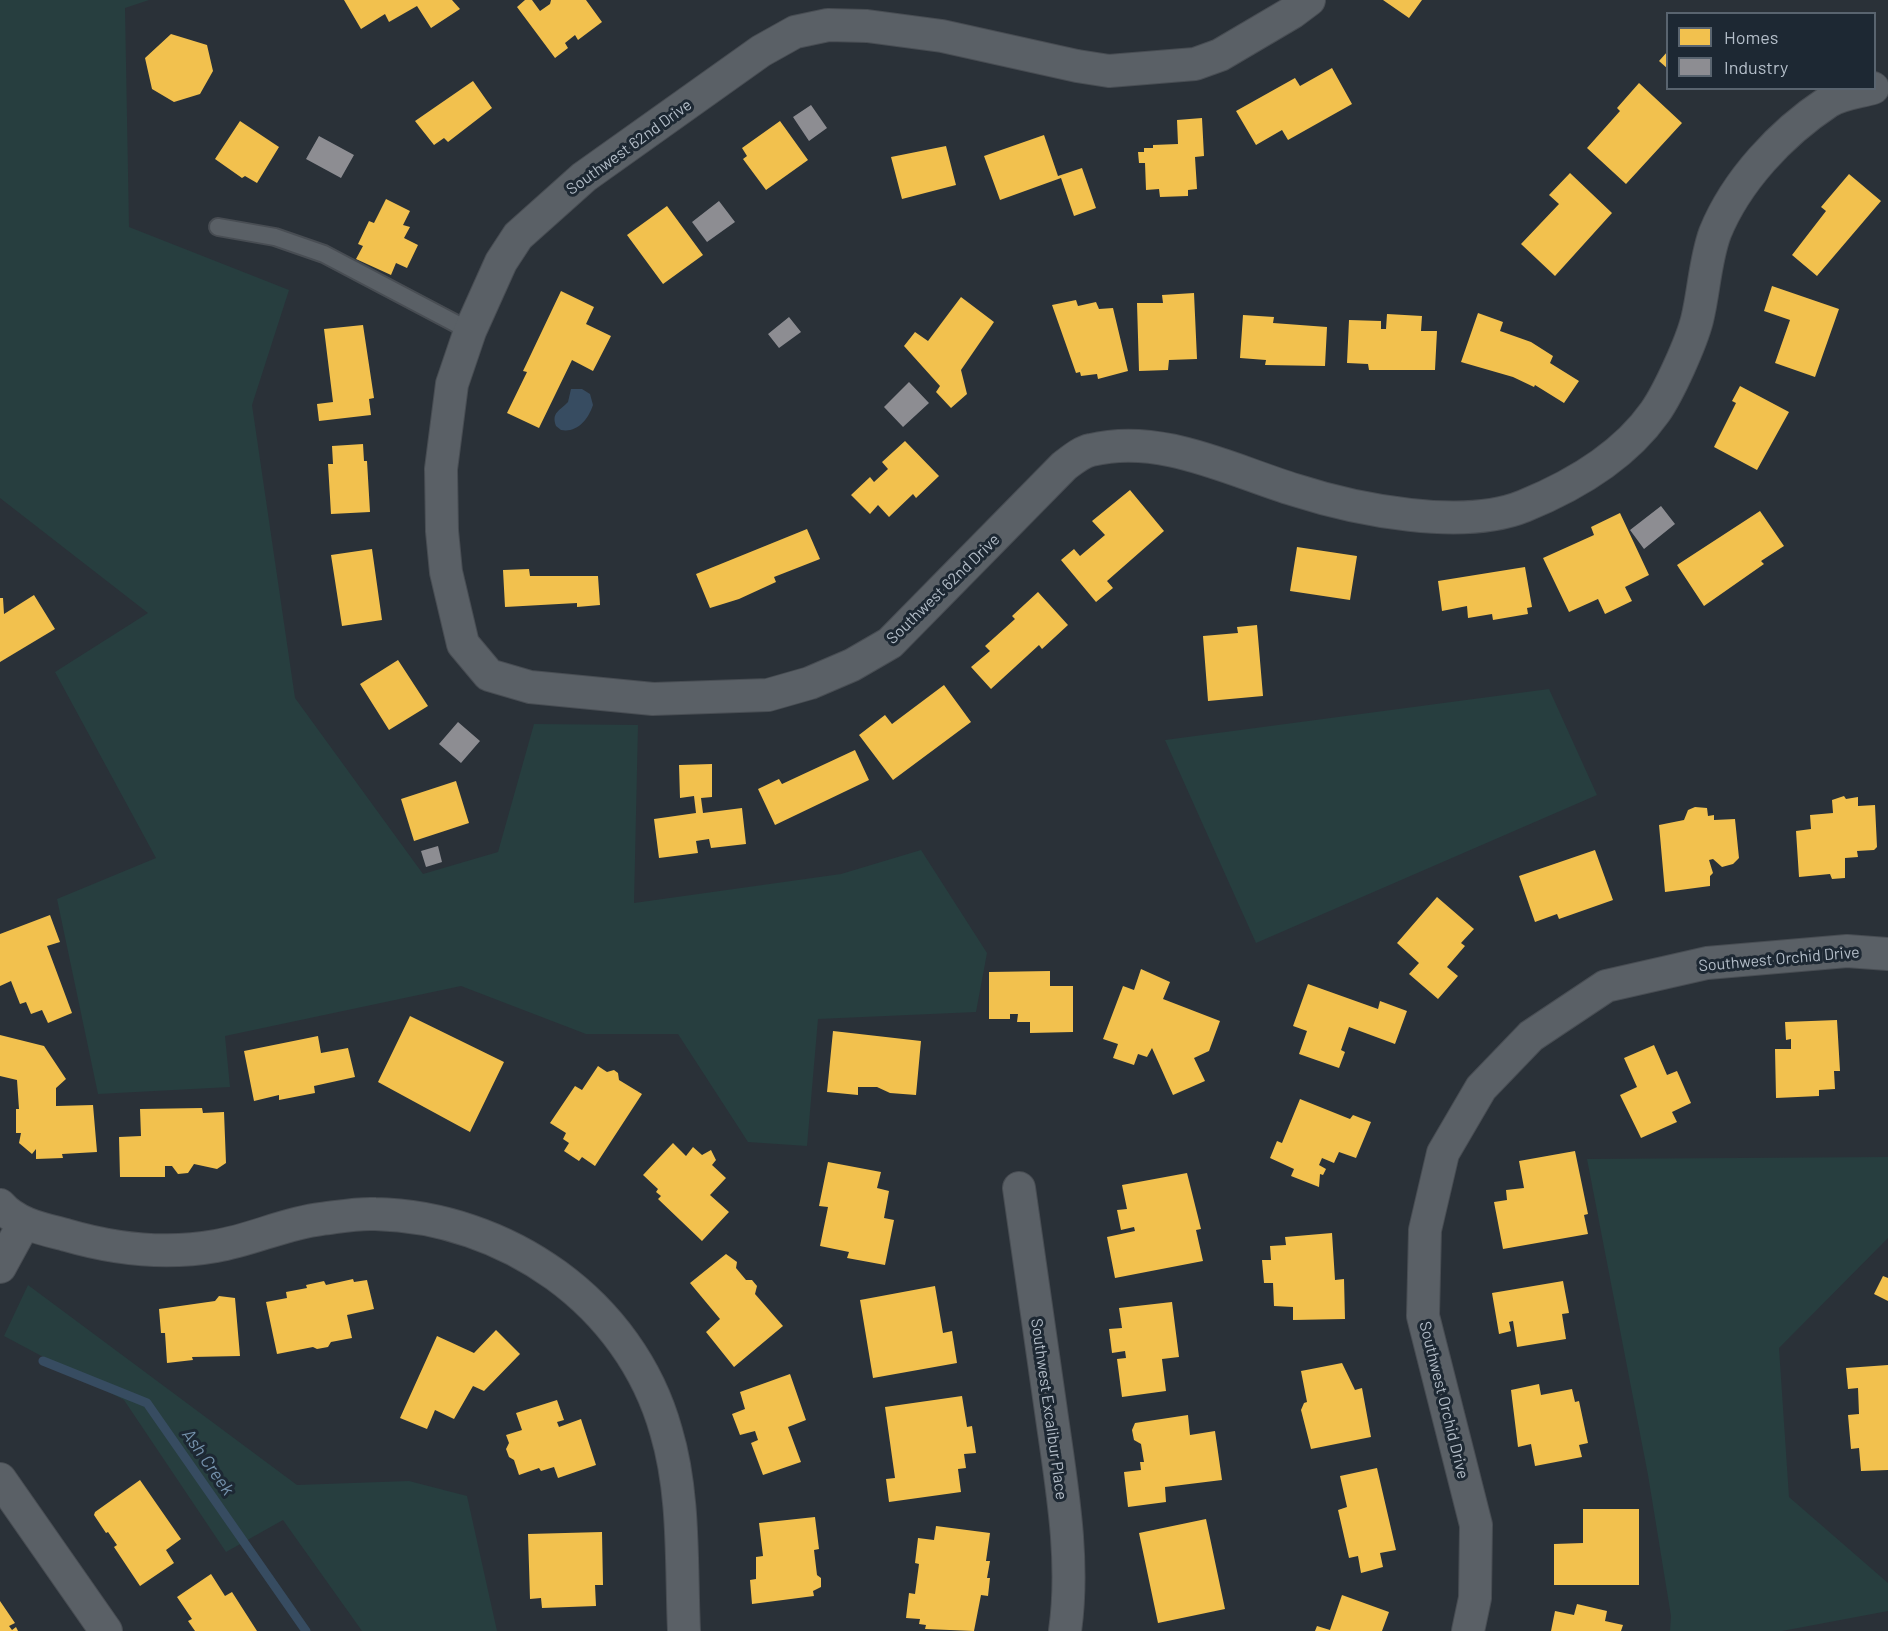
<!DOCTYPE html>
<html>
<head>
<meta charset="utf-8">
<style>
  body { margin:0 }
  #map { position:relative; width:1888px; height:1631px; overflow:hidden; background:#2a3138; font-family:Barlow,sans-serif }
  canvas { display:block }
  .legend { position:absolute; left:1666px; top:12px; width:210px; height:78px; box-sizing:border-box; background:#1d2833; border:2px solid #59646f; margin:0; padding:8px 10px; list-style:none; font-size:18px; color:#b4bec9 }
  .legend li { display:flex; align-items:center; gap:12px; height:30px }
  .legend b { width:30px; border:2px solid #59646f }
</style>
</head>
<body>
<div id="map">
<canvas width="1888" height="1631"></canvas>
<ul class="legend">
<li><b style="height:16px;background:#f2c14e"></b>Homes</li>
<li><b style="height:16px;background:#8d8d92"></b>Industry</li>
</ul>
</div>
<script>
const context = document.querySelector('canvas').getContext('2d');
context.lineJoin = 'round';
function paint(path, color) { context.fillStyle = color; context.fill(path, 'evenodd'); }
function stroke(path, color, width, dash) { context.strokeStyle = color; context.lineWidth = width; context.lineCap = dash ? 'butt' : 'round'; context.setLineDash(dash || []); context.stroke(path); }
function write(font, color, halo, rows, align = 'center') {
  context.font = font + ' Barlow,sans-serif'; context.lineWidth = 6; context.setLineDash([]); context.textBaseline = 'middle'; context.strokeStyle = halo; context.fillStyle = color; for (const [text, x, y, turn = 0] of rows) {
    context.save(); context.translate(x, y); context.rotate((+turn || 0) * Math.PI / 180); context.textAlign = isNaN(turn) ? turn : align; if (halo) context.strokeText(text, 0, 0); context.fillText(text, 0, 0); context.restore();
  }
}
paint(new Path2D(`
  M 0,0 L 149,0 L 125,8 L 129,227 L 289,290 L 252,405 L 295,698 L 423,874 L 498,852 L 534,724 L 638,725 L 634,903 L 841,874 L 921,850 L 987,953 L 976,1012 L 818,1019 L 807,1146 L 748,1142 L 678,1034 L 586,1034 L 461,986 L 225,1036 L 230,1087 L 98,1094 L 57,899 L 156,858 L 55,672 L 148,613 L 0,498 Z
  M 1549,689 L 1597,795 L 1256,943 L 1165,740 Z
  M 1888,1157 L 1888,1238 L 1779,1348 L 1789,1497 L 1888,1583 L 1888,1611 L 1782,1631 L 1670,1631 L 1671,1616 L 1648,1475 L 1587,1159 Z
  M 28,1285 L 297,1485 L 409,1481 L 467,1496 L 497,1631 L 362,1631 L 283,1520 L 226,1552 L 124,1400 L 4,1336 Z`), '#273e3f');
paint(new Path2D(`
  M 571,389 L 582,389 L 590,394 L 593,405 C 588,420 577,433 561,430 L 556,426 C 551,412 560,411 568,402 Z`), '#374c61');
paint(new Path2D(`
  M 344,0 L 452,0 L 460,9 L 431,28 L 417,6 L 389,22 L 385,14 L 361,29 Z
  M 525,0 L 532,0 L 540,11 L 550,4 L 551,0 L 586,0 L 602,22 L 578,40 L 575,35 L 565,43 L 568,48 L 555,58 L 517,7 Z
  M 1383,0 L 1422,0 L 1409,18 Z
  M 171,34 L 207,45 L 213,71 L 200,94 L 174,102 L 152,89 L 145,58 Z
  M 1668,51 L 1668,69 L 1659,61 Z
  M 1332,68 L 1352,104 L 1288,140 L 1282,130 L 1256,145 L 1236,111 L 1295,78 L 1300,86 Z
  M 473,81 L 492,108 L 448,142 L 444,138 L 434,145 L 415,121 Z
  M 1639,83 L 1682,123 L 1626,184 L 1587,148 L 1620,111 L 1617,108 Z
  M 1202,118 L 1204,156 L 1195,157 L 1197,189 L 1188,190 L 1188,196 L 1160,197 L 1159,189 L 1146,190 L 1145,163 L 1139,163 L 1138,152 L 1144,152 L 1144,148 L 1153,148 L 1153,145 L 1178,144 L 1177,120 Z
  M 240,121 L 279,147 L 257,183 L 245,176 L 242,178 L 215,159 Z
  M 780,121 L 808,160 L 766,190 L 743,159 L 747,156 L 742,148 Z
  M 1044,135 L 1058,176 L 1082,168 L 1096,208 L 1074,216 L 1061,178 L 1000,200 L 984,156 Z
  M 946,146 L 956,185 L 902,199 L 891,157 Z
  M 1570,173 L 1612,213 L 1555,276 L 1521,244 L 1559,204 L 1549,195 Z
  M 1849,174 L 1881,201 L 1817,276 L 1792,255 L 1826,211 L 1821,207 Z
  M 386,199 L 410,211 L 403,225 L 410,227 L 404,238 L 418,245 L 407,268 L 396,263 L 391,275 L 356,259 L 363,246 L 358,244 L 369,221 L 374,223 Z
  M 667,206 L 703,255 L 663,284 L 627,235 Z
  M 1772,286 L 1839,309 L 1815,377 L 1775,363 L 1790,320 L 1764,311 Z
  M 561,291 L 594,307 L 586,324 L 611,336 L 593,371 L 572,360 L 539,428 L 507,413 L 527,372 L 523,371 Z
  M 1194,293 L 1197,359 L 1169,360 L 1168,370 L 1139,371 L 1137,303 L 1163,303 L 1162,295 Z
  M 961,297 L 994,322 L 961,370 L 967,394 L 951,408 L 936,392 L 940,386 L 904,346 L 915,332 L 928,341 Z
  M 1076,300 L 1078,306 L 1096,302 L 1099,309 L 1113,308 L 1128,371 L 1098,379 L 1097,374 L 1081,376 L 1080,372 L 1076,373 L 1052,305 Z
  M 1478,313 L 1503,322 L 1500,331 L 1531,342 L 1553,356 L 1550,363 L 1579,381 L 1564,403 L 1535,385 L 1534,387 L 1513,377 L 1461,362 Z
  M 1387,314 L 1422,316 L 1421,331 L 1437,331 L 1435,370 L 1369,370 L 1368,364 L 1347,363 L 1349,320 L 1381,321 L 1381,329 L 1386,329 Z
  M 1243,315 L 1274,317 L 1273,323 L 1327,327 L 1325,366 L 1265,365 L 1266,360 L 1240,358 Z
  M 363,325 L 374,398 L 369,399 L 371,415 L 319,421 L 317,404 L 333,402 L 324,329 Z
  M 1740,386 L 1789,412 L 1757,470 L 1714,447 L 1736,403 L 1732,401 Z
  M 905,441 L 939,476 L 916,498 L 913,494 L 889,517 L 878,505 L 870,514 L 851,495 L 870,477 L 874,482 L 888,469 L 882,462 Z
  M 363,444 L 364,461 L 367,461 L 370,512 L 331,514 L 328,464 L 333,464 L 332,446 Z
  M 1130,490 L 1164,531 L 1107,581 L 1113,588 L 1096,602 L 1061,560 L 1074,549 L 1080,556 L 1105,535 L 1092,521 Z
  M 1760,511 L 1784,546 L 1761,561 L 1764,564 L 1704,606 L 1677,565 Z
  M 1620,513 L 1649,575 L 1625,587 L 1632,601 L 1605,614 L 1598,599 L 1569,612 L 1543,558 L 1594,535 L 1591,527 Z
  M 807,529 L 820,559 L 774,577 L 776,582 L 739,599 L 710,608 L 696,574 Z
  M 1297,547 L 1357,556 L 1350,600 L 1290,591 Z
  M 372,549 L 382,620 L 342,626 L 331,555 Z
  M 1525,567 L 1532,607 L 1527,608 L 1528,614 L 1493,620 L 1492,614 L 1468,618 L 1467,606 L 1442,611 L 1438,581 Z
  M 529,569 L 530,576 L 598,576 L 600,605 L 577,607 L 577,603 L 505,607 L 503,570 Z
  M 1038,592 L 1068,625 L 1042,649 L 1039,645 L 991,689 L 971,667 L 990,651 L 985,646 L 1015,619 L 1012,616 Z
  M 34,595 L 55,629 L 0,662 L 0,598 L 3,598 L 4,614 Z
  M 1257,625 L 1263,696 L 1208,701 L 1203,636 L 1238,633 L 1237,627 Z
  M 398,660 L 428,706 L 389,730 L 360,684 Z
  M 944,685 L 971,722 L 893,780 L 859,735 L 885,715 L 892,724 Z
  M 855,750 L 869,780 L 775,825 L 758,789 L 779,779 L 782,784 Z
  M 712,764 L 712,797 L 701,798 L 703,813 L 742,808 L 746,844 L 711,848 L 709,839 L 696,841 L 698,853 L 659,858 L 654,819 L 696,813 L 694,796 L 680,798 L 679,765 Z
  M 456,781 L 469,823 L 414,841 L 401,799 Z
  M 1844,796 L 1846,799 L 1858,797 L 1858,806 L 1875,805 L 1877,847 L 1874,850 L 1857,851 L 1858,857 L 1845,858 L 1845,878 L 1832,879 L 1830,874 L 1799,877 L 1796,831 L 1811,829 L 1810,815 L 1833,813 L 1832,800 Z
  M 1695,807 L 1707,808 L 1708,816 L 1714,815 L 1714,820 L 1735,819 L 1739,858 L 1733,864 L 1722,867 L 1713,859 L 1709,860 L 1713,873 L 1710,876 L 1710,886 L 1665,892 L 1659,825 L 1684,820 L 1688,810 Z
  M 1595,850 L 1613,900 L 1559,919 L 1557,914 L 1535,922 L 1519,876 Z
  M 1437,897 L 1474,929 L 1461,943 L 1465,946 L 1447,967 L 1458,976 L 1438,999 L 1409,974 L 1419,963 L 1397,943 Z
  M 50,915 L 60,942 L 47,946 L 72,1013 L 48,1023 L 42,1010 L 31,1014 L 26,1002 L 20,1004 L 11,981 L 0,986 L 0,934 Z
  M 1141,969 L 1170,982 L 1163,999 L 1220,1021 L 1209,1051 L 1194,1058 L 1205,1081 L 1173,1095 L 1152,1048 L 1147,1057 L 1138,1054 L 1134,1065 L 1113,1058 L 1118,1044 L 1103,1039 L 1123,986 L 1134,990 Z
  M 1050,971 L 1050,986 L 1073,986 L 1073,1032 L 1030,1033 L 1030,1022 L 1017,1022 L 1018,1014 L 1010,1014 L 1010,1019 L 989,1019 L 989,972 Z
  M 1308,984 L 1378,1009 L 1380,1001 L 1407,1011 L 1395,1044 L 1349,1027 L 1341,1050 L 1345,1052 L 1339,1068 L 1299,1054 L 1307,1031 L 1293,1026 Z
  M 410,1016 L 504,1062 L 470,1132 L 378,1082 Z
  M 1837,1020 L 1840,1071 L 1834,1071 L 1835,1089 L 1819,1090 L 1819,1096 L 1776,1098 L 1775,1049 L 1791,1049 L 1791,1039 L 1786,1040 L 1785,1022 Z
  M 833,1031 L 921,1041 L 916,1095 L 890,1093 L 877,1087 L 858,1087 L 858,1095 L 827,1092 Z
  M 0,1035 L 44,1046 L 66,1079 L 56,1088 L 56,1106 L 93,1105 L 97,1152 L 62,1154 L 63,1158 L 36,1159 L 36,1149 L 32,1154 L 19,1143 L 21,1133 L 16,1133 L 16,1109 L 19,1109 L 17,1080 L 0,1076 Z
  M 318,1036 L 321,1053 L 348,1048 L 355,1077 L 314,1086 L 315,1093 L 279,1100 L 279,1095 L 254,1101 L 244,1051 Z
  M 1654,1045 L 1667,1075 L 1677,1071 L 1691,1103 L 1672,1112 L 1677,1122 L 1641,1138 L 1620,1095 L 1637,1087 L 1624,1058 Z
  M 598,1066 L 607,1072 L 614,1070 L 618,1073 L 619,1080 L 642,1094 L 595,1166 L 582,1157 L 579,1161 L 564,1151 L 569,1143 L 563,1139 L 566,1133 L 550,1123 L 575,1086 L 582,1090 Z
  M 1300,1099 L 1350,1119 L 1353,1115 L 1371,1122 L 1356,1158 L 1339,1152 L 1334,1163 L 1322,1158 L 1319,1165 L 1326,1169 L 1323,1175 L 1320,1174 L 1319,1187 L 1291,1176 L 1294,1169 L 1270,1158 L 1277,1141 L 1282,1143 Z
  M 202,1108 L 203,1113 L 224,1112 L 226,1163 L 217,1169 L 194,1164 L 188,1173 L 178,1174 L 172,1166 L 165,1166 L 165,1177 L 120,1177 L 119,1137 L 141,1136 L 140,1109 Z
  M 673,1143 L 686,1156 L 693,1147 L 702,1155 L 711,1150 L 716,1160 L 712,1165 L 726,1178 L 710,1195 L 729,1212 L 702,1241 L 658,1199 L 661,1196 L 656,1192 L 658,1189 L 643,1175 Z
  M 1575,1151 L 1588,1214 L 1584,1215 L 1588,1234 L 1503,1249 L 1494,1202 L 1507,1200 L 1506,1190 L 1524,1188 L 1519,1161 Z
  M 828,1162 L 881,1172 L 877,1188 L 889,1191 L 884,1218 L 894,1220 L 885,1265 L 847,1258 L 849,1252 L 820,1246 L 828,1207 L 819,1206 Z
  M 1187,1173 L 1201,1229 L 1196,1230 L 1203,1261 L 1115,1278 L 1107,1237 L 1135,1231 L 1134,1227 L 1121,1230 L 1117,1210 L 1127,1209 L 1122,1185 Z
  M 1332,1233 L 1335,1280 L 1344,1279 L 1345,1319 L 1293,1320 L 1293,1307 L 1274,1306 L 1273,1283 L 1264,1283 L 1262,1260 L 1271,1260 L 1270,1246 L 1286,1245 L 1285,1237 Z
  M 726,1254 L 737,1262 L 736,1268 L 746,1280 L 752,1280 L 757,1286 L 755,1294 L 783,1326 L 734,1367 L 706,1332 L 720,1319 L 690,1283 Z
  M 1883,1276 L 1888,1278 L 1888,1301 L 1874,1294 Z
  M 353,1279 L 354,1282 L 367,1280 L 374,1309 L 347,1315 L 352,1338 L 331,1342 L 328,1347 L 317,1349 L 313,1347 L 277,1354 L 266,1302 L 287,1298 L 286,1292 L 307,1288 L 306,1285 L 324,1281 L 326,1285 Z
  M 1563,1281 L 1569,1313 L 1562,1314 L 1566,1339 L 1517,1347 L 1513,1321 L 1509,1322 L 1511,1331 L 1499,1334 L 1492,1293 Z
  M 935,1286 L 943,1333 L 952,1331 L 957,1363 L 873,1378 L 860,1300 Z
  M 219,1296 L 235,1298 L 240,1356 L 192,1357 L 193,1360 L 167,1363 L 165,1333 L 161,1333 L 159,1309 L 215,1301 Z
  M 1172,1302 L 1179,1357 L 1162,1359 L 1166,1391 L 1122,1397 L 1117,1359 L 1126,1358 L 1125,1351 L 1112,1353 L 1109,1329 L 1122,1328 L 1119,1308 Z
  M 496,1330 L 520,1354 L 484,1391 L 473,1386 L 454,1419 L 435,1410 L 427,1429 L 400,1418 L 437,1336 L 474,1353 Z
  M 1342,1363 L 1355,1390 L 1362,1388 L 1371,1437 L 1311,1449 L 1301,1410 L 1304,1403 L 1307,1402 L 1301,1371 Z
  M 1888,1365 L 1888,1470 L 1861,1471 L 1859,1448 L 1851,1449 L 1848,1415 L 1859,1414 L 1858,1388 L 1848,1389 L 1846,1368 Z
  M 790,1374 L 806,1420 L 788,1427 L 801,1462 L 763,1475 L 751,1443 L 758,1440 L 755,1431 L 740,1435 L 732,1414 L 745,1409 L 740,1392 Z
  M 1539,1384 L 1541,1395 L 1572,1389 L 1575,1402 L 1579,1401 L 1588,1443 L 1579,1445 L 1582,1457 L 1535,1466 L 1531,1444 L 1518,1447 L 1511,1390 Z
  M 962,1396 L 967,1427 L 972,1426 L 976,1453 L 964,1454 L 966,1468 L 958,1469 L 961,1492 L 889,1502 L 886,1479 L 895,1478 L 885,1407 Z
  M 557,1400 L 564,1420 L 557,1422 L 559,1427 L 581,1419 L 596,1465 L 558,1478 L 554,1467 L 541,1471 L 539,1468 L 519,1475 L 514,1460 L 509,1457 L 506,1449 L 509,1443 L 506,1435 L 522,1430 L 516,1413 Z
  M 1188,1415 L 1190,1435 L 1215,1431 L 1222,1480 L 1165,1487 L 1166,1502 L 1128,1507 L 1124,1472 L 1141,1470 L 1140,1462 L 1144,1462 L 1141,1444 L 1134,1440 L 1132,1430 L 1135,1423 Z
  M 1377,1468 L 1396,1550 L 1380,1553 L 1383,1567 L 1361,1573 L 1358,1556 L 1349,1558 L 1338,1510 L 1347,1507 L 1340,1476 Z
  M 140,1480 L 181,1539 L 166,1550 L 174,1563 L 140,1586 L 114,1547 L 117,1545 L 108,1532 L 106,1533 L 94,1515 L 95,1512 Z
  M 1583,1509 L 1639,1509 L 1639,1585 L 1554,1585 L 1554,1544 L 1583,1543 Z
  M 815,1517 L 819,1549 L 814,1550 L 817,1575 L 821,1578 L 821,1587 L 813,1591 L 814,1596 L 752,1604 L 750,1580 L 756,1579 L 756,1557 L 763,1556 L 759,1523 Z
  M 1206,1519 L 1225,1609 L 1158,1623 L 1139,1533 Z
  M 936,1526 L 990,1533 L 986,1561 L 990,1561 L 987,1578 L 990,1578 L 988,1596 L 981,1595 L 974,1631 L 925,1629 L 926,1625 L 919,1624 L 920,1619 L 906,1618 L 909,1593 L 915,1594 L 919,1564 L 915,1563 L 918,1538 L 934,1540 Z
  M 602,1532 L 603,1585 L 595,1585 L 596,1606 L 542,1608 L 541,1598 L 530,1599 L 528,1534 Z
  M 211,1574 L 225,1596 L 232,1592 L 257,1631 L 195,1631 L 188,1621 L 192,1619 L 177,1597 Z
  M 1342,1595 L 1389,1612 L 1382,1631 L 1315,1631 L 1317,1626 L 1330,1630 Z
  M 0,1601 L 15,1623 L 9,1626 L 12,1630 L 16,1627 L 18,1631 L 0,1631 Z
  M 1577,1604 L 1607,1611 L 1605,1621 L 1623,1625 L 1621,1631 L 1551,1631 L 1555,1611 L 1574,1615 Z`), '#f2c14e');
paint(new Path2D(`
  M 811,105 L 827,128 L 809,141 L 793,117 Z
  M 319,136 L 354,155 L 341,178 L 306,159 Z
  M 719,201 L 735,222 L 707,242 L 692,222 Z
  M 789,317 L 801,332 L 779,348 L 768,334 Z
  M 909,382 L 929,403 L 903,427 L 884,407 Z
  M 1661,506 L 1675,524 L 1644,549 L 1630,530 Z
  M 458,722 L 480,741 L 461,763 L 439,744 Z
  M 438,846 L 442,862 L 426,867 L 421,851 Z`), '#8d8d92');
stroke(new Path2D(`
  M 43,1361 L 147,1403 L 306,1631`), '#374c61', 9);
const service = new Path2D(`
  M 218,227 L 275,237 L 324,254 L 470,331`);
const minor = new Path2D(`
  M 1309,0 L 1293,12 L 1220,55 L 1195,64 L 1109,71 L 1077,66 L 942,36 L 867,26 L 828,25 L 795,32 L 761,51 L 584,177 L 518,236 L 501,262 L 470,331 L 452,384 L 441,469 L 442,531 L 446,572 L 463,644 L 489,675 L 530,687 L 653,699 L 768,695 L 810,683 L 852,665 L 890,643 L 1064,466 C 1072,460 1081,452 1091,450 C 1161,433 1230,470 1295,490 C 1357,510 1463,531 1524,506 C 1573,486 1624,456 1655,412 C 1669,392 1691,343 1697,320 C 1704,292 1705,260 1715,233 C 1736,181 1781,133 1828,102 C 1840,94 1859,92 1873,88
  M 1019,1188 C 1030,1265 1041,1341 1052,1418 C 1062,1488 1075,1561 1065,1631
  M 0,1205 C 16,1224 43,1229 66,1235 C 114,1249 166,1255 216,1246 C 252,1240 286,1223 321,1219 C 338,1217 357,1213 375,1214 C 506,1217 630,1302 666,1431 C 685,1494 681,1565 684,1631
  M 0,1267 L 24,1223
  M 0,1479 L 106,1631
  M 1468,1631 L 1475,1598 L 1476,1525 L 1423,1316 L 1425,1230 L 1443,1153 L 1481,1088 L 1531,1036 L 1606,986 L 1707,963 L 1847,951 L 1888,954`);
stroke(service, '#484d53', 20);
stroke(minor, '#484d53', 34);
stroke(service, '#5a6066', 16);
stroke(minor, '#5a6066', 32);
write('16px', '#b4bec9', '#1d2833', [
  ["Southwest 62nd Drive",629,147,-36],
  ["Southwest 62nd Drive",943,589,-44],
  ["Southwest Orchid Drive",1779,959,-5],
  ["Southwest Orchid Drive",1444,1400,76],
  ["Southwest Excalibur Place",1049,1409,82]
]);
write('italic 18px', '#7592ac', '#1d2833', [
  ["Ash Creek",208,1462,55]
]);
</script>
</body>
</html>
